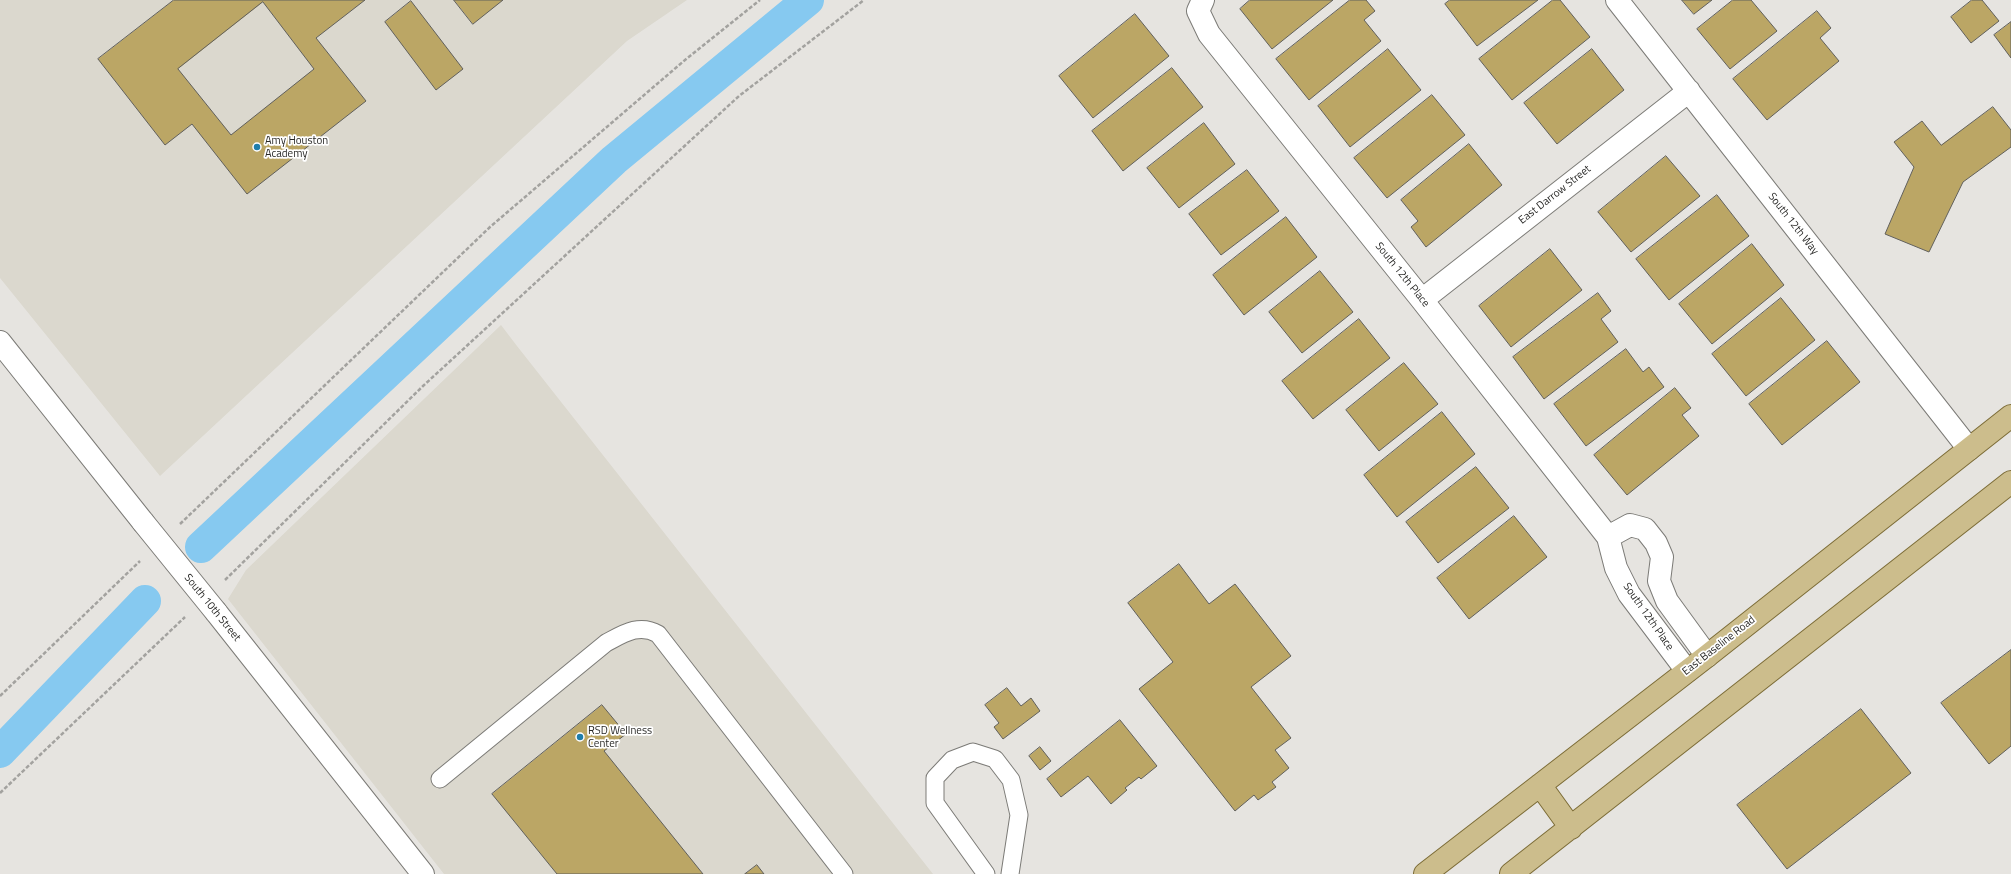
<!DOCTYPE html>
<html>
<head>
<meta charset="utf-8">
<style>
  body { margin:0 }
  canvas { display:block; background:#e6e4e0 }
</style>
</head>
<body>
<canvas width="2011" height="874"></canvas>
<script>
const context = document.querySelector('canvas').getContext('2d');
context.lineJoin = 'round';
function paint(path, color) { context.fillStyle = color; context.fill(path, 'evenodd'); }
function stroke(path, color, width, dash) { context.strokeStyle = color; context.lineWidth = width; context.lineCap = dash ? 'butt' : 'round'; context.setLineDash(dash || []); context.stroke(path); }
function write(font, color, halo, rows, align = 'center') {
  context.font = font + ' "Titillium Web",sans-serif'; context.lineWidth = 3.5; context.setLineDash([]); context.textBaseline = 'middle'; context.strokeStyle = halo; context.fillStyle = color; for (const [text, x, y, turn = 0] of rows) {
    context.save(); context.translate(x, y); context.rotate((+turn || 0) * Math.PI / 180); context.textAlign = isNaN(turn) ? turn : align; if (halo) context.strokeText(text, 0, 0); context.fillText(text, 0, 0); context.restore();
  }
}
paint(new Path2D(`
  M 0,0 L 687,0 L 627,41 L 160,476 L 0,278 Z
  M 501,325 L 517,346 L 933,874 L 444,874 L 228,599 L 246,570 Z`), '#dbd8ce');
stroke(new Path2D(`
  M 201,547 L 614,160 L 808,0
  M 0,752 L 145,601`), '#86c9f0', 32);
const building = new Path2D(`
  M 174,0 L 365,0 L 316,38 L 366,101 L 247,194 L 192,124 L 165,145 L 98,59 ZM 263,2 L 314,69 L 231,135 L 178,69 Z
  M 454,0 L 503,0 L 473,24 Z
  M 1250,0 L 1333,0 L 1272,49 L 1240,9 Z
  M 1350,0 L 1366,0 L 1375,11 L 1364,20 L 1381,41 L 1309,100 L 1276,59 Z
  M 1450,0 L 1538,0 L 1477,46 L 1445,4 Z
  M 1553,0 L 1560,0 L 1590,37 L 1512,100 L 1479,59 Z
  M 1682,0 L 1712,0 L 1694,14 Z
  M 1733,0 L 1751,0 L 1777,31 L 1730,69 L 1697,29 Z
  M 1972,0 L 1982,0 L 1999,21 L 1971,43 L 1951,17 Z
  M 411,1 L 463,69 L 436,90 L 385,22 Z
  M 1817,11 L 1831,28 L 1820,38 L 1839,61 L 1767,120 L 1733,79 Z
  M 1135,14 L 1169,56 L 1093,118 L 1059,76 Z
  M 2011,22 L 2011,58 L 1994,35 Z
  M 1388,49 L 1421,90 L 1350,147 L 1318,106 Z
  M 1592,49 L 1624,90 L 1557,144 L 1524,103 Z
  M 1172,68 L 1203,107 L 1123,171 L 1092,131 Z
  M 1432,95 L 1465,135 L 1387,198 L 1354,158 Z
  M 1993,107 L 2011,130 L 2011,147 L 1963,182 L 1929,252 L 1885,234 L 1914,167 L 1894,142 L 1922,121 L 1941,145 Z
  M 1204,123 L 1235,164 L 1179,208 L 1147,168 Z
  M 1469,144 L 1502,185 L 1426,247 L 1411,227 L 1418,221 L 1401,200 Z
  M 1666,156 L 1700,196 L 1631,252 L 1598,212 Z
  M 1247,170 L 1279,211 L 1221,255 L 1189,214 Z
  M 1717,195 L 1749,236 L 1669,300 L 1636,259 Z
  M 1286,217 L 1317,257 L 1244,315 L 1213,275 Z
  M 1752,244 L 1784,285 L 1712,344 L 1679,304 Z
  M 1550,249 L 1582,290 L 1511,347 L 1479,306 Z
  M 1320,271 L 1353,312 L 1302,353 L 1269,312 Z
  M 1598,293 L 1611,311 L 1601,319 L 1618,342 L 1544,399 L 1513,357 Z
  M 1781,298 L 1815,340 L 1746,396 L 1712,354 Z
  M 1359,319 L 1390,358 L 1313,419 L 1282,381 Z
  M 1827,341 L 1860,382 L 1782,445 L 1749,404 Z
  M 1626,349 L 1643,372 L 1649,367 L 1664,387 L 1586,446 L 1554,404 Z
  M 1404,363 L 1438,404 L 1379,451 L 1346,410 Z
  M 1675,388 L 1691,408 L 1682,415 L 1699,436 L 1627,495 L 1594,455 Z
  M 1442,412 L 1475,454 L 1397,517 L 1364,475 Z
  M 1476,467 L 1509,508 L 1438,563 L 1406,522 Z
  M 1514,516 L 1547,557 L 1469,619 L 1437,578 Z
  M 1179,564 L 1209,604 L 1235,584 L 1291,656 L 1251,687 L 1291,738 L 1275,750 L 1289,768 L 1272,782 L 1276,787 L 1258,800 L 1254,795 L 1235,811 L 1139,689 L 1173,662 L 1128,603 Z
  M 2011,650 L 2011,746 L 1989,764 L 1941,703 Z
  M 1007,688 L 1021,706 L 1031,698 L 1040,711 L 1003,739 L 994,727 L 999,723 L 985,705 Z
  M 602,705 L 626,734 L 604,751 L 703,874 L 557,874 L 492,794 Z
  M 1861,709 L 1911,773 L 1787,869 L 1737,805 Z
  M 1120,720 L 1157,766 L 1141,779 L 1139,777 L 1125,788 L 1127,790 L 1111,804 L 1088,776 L 1061,797 L 1047,779 Z
  M 1040,747 L 1051,761 L 1040,770 L 1029,756 Z
  M 757,865 L 764,874 L 745,874 Z`);
paint(building, '#bba665');
stroke(building, '#61605c', 1);
const lane = new Path2D(`
  M 440,779 L 606,643 C 623,634 639,623 658,634 L 844,874
  M 986,874 L 935,803 L 935,778 L 952,760 L 973,752 L 995,759 L 1011,780 L 1019,815 L 1010,874`);
const street = new Path2D(`
  M 1203,0 L 1198,11 L 1209,34 L 1422,300 L 1608,537 L 1616,568 L 1629,594 L 1687,671
  M 1617,0 L 1969,449
  M 1422,300 L 1689,91
  M 0,342 L 143,522
  M 1608,537 L 1630,525 L 1645,529 L 1656,543 L 1662,557 L 1659,581 L 1667,601 L 1707,656
  M 216,612 L 423,874`);
const primary = new Path2D(`
  M 1540,785 L 1571,828
  M 1425,874 L 1707,656 L 2011,416
  M 1511,874 L 2011,482`);
stroke(lane, '#7c7b77', 19);
stroke(street, '#7c7b77', 24);
stroke(primary, '#7c6c37', 24);
stroke(new Path2D(`
  M 180,524 L 490,227 L 685,60 L 760,0
  M 225,580 L 423,386 L 739,96 L 864,0
  M 0,696 L 140,561
  M 0,793 L 185,617`), '#a3a29f', 2.5, [4, 2]);
stroke(lane, '#fff', 17);
stroke(street, '#fff', 22);
stroke(primary, '#ccbd8c', 22);
const streetBridge = new Path2D(`
  M 143,522 L 216,612`);
stroke(streetBridge, '#7c7b77', 24, []);
stroke(streetBridge, '#fff', 22);
for (const [x, y, r, color] of [
  [257,147,4,"#207eab"],
  [580,737,4,"#207eab"]
]) { const dot = new Path2D(); dot.arc(x, y, r, 0, 2 * Math.PI); context.fillStyle = color; context.fill(dot); stroke(dot, '#fff', 1.5); }
write('11px', '#282826', '#fff', [
  ["Amy Houston",265,141],
  ["Academy",265,154],
  ["RSD Wellness",588,731],
  ["Center",588,744]
], 'left');
write('11px', '#282826', '#fff', [
  ["East Darrow Street",1555,195,-38],
  ["South 12th Way",1793,224,52],
  ["South 12th Place",1402,275,51],
  ["South 10th Street",212,608,51],
  ["South 12th Place",1648,617,55],
  ["East Baseline Road",1719,646,-38]
]);
</script>
</body>
</html>
